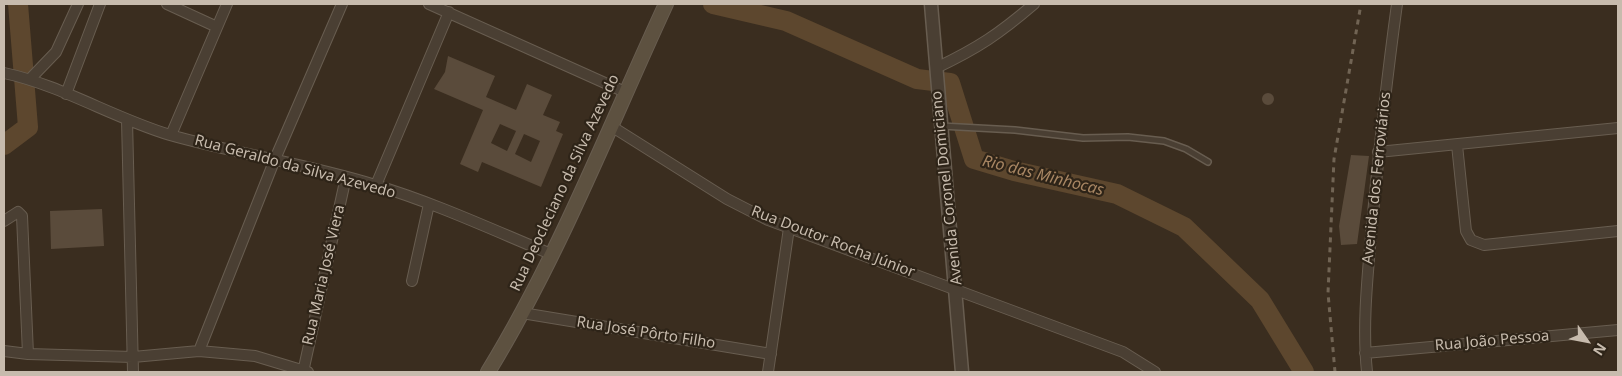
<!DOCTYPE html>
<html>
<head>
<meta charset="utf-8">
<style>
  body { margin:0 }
  #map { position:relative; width:1622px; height:376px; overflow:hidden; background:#3a2d1f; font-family:"Noto Sans",sans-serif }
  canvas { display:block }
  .frame { position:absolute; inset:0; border:5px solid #c7bbad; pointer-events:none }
  .north { position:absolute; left:1562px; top:316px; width:50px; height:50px; -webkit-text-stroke:4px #2e2418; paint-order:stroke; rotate:123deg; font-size:14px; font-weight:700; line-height:20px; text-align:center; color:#c7bbad }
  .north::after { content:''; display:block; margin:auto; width:18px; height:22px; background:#c7bbad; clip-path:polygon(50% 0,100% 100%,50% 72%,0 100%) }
</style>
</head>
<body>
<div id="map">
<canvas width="1622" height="376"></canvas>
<div class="frame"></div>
<div class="north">N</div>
</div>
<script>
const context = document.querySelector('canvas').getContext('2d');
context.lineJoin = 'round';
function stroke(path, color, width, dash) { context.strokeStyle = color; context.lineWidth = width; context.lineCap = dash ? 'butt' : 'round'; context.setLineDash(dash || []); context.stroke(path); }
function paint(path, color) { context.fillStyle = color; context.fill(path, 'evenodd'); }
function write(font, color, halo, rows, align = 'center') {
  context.font = font + ' "Noto Sans",sans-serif'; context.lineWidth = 4.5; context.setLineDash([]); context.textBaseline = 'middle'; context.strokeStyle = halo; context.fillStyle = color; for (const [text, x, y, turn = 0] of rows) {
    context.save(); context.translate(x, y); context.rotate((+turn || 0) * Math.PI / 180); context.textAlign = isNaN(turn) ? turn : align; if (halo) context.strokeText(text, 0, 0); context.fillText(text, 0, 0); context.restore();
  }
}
stroke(new Path2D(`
  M 713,4 L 786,21 L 917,79 L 950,83 L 974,159 L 1014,171 L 1117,194 L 1184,227 L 1260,300 L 1304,372
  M 4,145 L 28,127 L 18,4`), '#5d472e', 20);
paint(new Path2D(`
  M 448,56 L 495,76 L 486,97 L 516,110 L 527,84 L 552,95 L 543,115 L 560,122 L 556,131 L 563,134 L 541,187 L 482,162 L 478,172 L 460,164 L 483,110 L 434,89 L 445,72 ZM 500,124 L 516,131 L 507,151 L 491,143 ZM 524,134 L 540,141 L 531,162 L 515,154 Z
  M1262 99a6 6 0 1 1 12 0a6 6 0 1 1-12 0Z
  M 1351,155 L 1369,156 L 1357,244 L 1341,245 L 1339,226 Z
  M 102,209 L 104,246 L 51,249 L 50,211 Z`), '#5a4b3b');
const service = new Path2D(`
  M 941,126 L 1015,130 L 1083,138 L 1128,137 L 1164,141 L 1186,149 L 1208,162`);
const minor = new Path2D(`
  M 167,4 L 217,27
  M 429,4 L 625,92
  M 936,68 C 978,48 999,34 1034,4
  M 4,73 C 61,85 113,118 170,135 C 237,154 308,164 375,185 C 435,203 493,230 551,254
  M 30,79 L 56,52 L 78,4
  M 66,94 L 100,4
  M 127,120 L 133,372
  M 611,126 L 727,199 L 768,220 L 1123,352 L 1155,372
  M 171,135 L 227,4
  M 1457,145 L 1466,231 L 1471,240 L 1484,245 L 1618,231
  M 1378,152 L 1618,128
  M 376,185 L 449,12
  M 4,221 L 18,212 L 22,216 L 28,354
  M 412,281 L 429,204
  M 522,313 L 771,354
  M 4,351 L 28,354 L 133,357 L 199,351 L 255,356 L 308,372
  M 199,351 L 275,159 L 342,4
  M 1365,353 L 1618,330
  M 303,372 L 346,177
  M 768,372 L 789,228
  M 1367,372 C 1362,323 1368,273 1372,224 C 1379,150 1387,77 1397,4`);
const tertiary = new Path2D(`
  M 931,4 L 962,372`);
const secondary = new Path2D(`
  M 488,372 C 559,256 609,127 666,4`);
stroke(service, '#685d50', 8);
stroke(minor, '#685d50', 12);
stroke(tertiary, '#685d50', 15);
stroke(secondary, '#685d50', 16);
stroke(service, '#4a3f33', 5);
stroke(minor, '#4a3f33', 10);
stroke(tertiary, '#4a3f33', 12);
stroke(secondary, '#5d5140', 14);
stroke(new Path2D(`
  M 1335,372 L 1328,293 L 1334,159 L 1361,4`), '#716454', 3, [5, 5]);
write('15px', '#c7bbad', '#2e2418', [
  ["Rua Geraldo da Silva Azevedo",295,167,15],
  ["Avenida dos Ferroviários",1377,178,-84],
  ["Rua Deocleciano da Silva Azevedo",565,183,-65],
  ["Avenida Coronel Domiciano",947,188,-96],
  ["Rua Doutor Rocha Júnior",833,242,21],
  ["Rua Maria José Viera",324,275,-77],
  ["Rua José Pôrto Filho",646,333,9],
  ["Rua João Pessoa",1492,341,-5]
]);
write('italic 16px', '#a88663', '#2e2418', [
  ["Rio das Minhocas",1043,176,14]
]);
</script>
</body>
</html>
